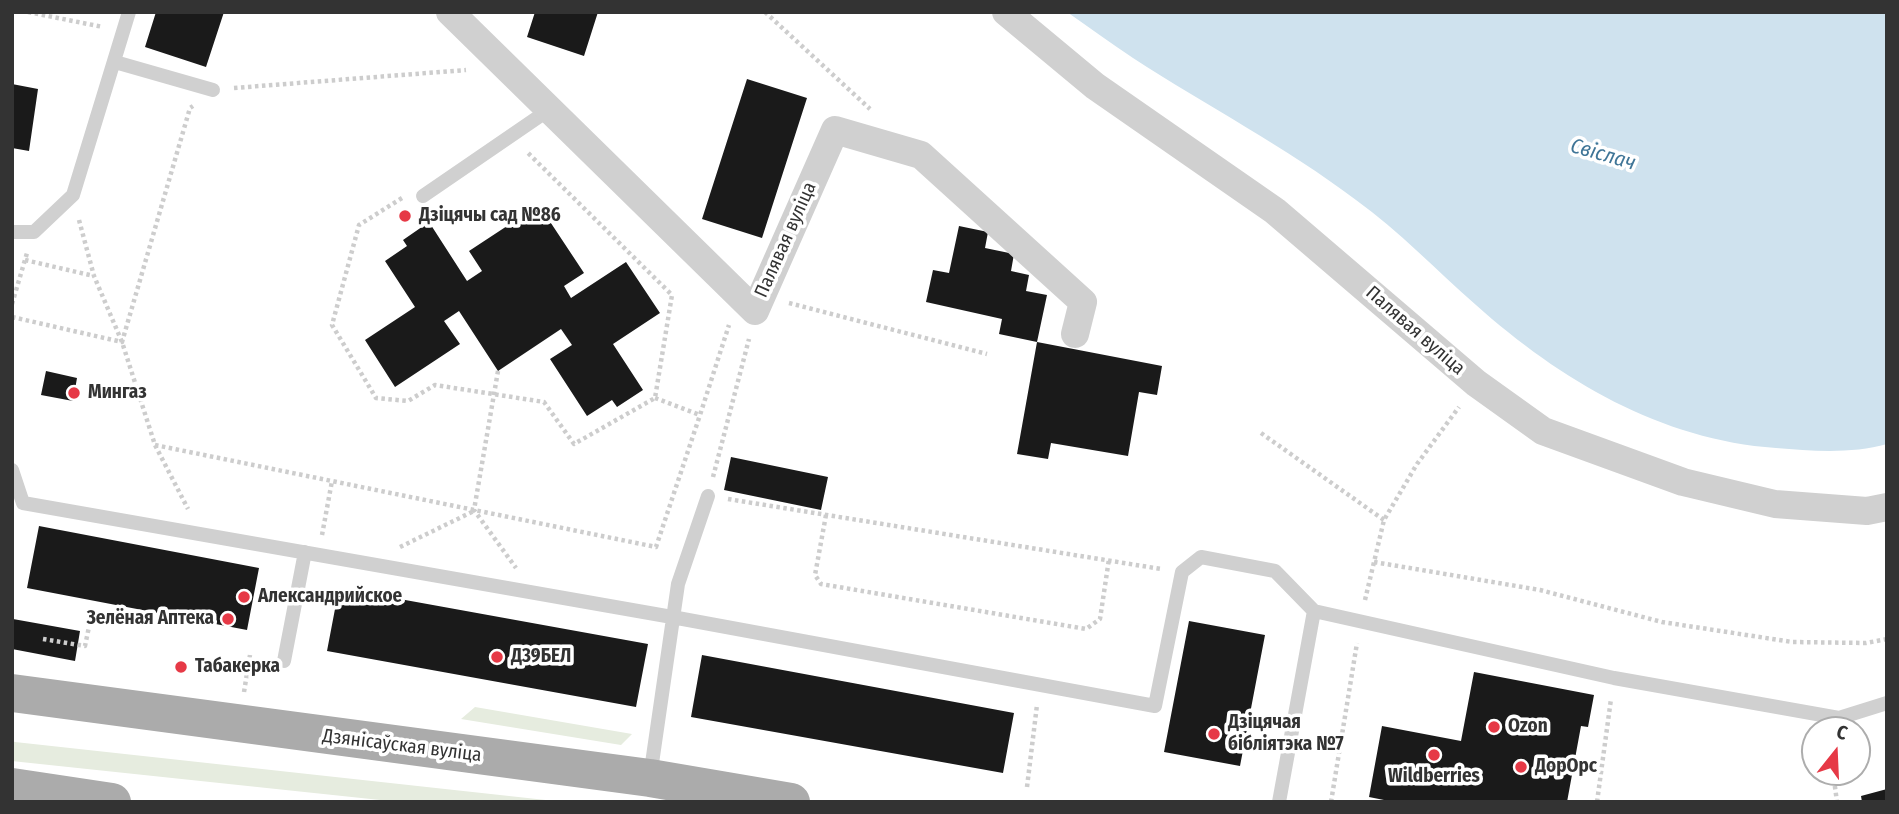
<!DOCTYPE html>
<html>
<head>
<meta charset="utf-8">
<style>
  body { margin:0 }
  #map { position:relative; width:1899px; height:814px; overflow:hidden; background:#fff; font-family:"Fira Sans Condensed",sans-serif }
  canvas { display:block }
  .frame { position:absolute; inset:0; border:14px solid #333; pointer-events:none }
  .north { position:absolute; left:1801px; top:716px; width:70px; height:70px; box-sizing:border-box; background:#fff; border:2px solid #adadad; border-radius:50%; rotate:18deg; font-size:19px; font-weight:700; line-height:28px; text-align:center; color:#333 }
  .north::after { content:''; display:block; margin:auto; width:24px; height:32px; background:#e63946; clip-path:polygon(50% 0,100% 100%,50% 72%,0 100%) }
</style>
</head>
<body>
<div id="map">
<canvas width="1899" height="814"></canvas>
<div class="frame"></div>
<div class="north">С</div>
</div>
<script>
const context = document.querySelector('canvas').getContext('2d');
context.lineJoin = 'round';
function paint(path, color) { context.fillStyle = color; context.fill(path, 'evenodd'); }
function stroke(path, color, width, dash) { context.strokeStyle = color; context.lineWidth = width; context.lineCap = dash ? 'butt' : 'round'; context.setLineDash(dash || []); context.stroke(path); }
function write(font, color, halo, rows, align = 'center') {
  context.font = font + ' "Fira Sans Condensed",sans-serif'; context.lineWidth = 7; context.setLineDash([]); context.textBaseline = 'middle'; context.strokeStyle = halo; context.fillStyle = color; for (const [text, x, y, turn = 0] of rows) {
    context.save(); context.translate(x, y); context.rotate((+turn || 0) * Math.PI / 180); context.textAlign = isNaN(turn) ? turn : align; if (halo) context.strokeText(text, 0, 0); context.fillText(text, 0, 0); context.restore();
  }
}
paint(new Path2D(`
  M 475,707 L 632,734 L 621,745 L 461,719 Z
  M 12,741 L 15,742 L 564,802 L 399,802 L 21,762 L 12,761 Z`), '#e6ecdf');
paint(new Path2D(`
  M 1067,12 L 1887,12 L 1887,444 C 1852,454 1812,451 1776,448 C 1661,440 1560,380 1476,305 C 1436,270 1399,231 1356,200 C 1286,147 1207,106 1133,58 C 1110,43 1089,27 1067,12 Z`), '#cfe2ee');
paint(new Path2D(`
  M 156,12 L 224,12 L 206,67 L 145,47 Z
  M 535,12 L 598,12 L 584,56 L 527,37 Z
  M 747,79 L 807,98 L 762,238 L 702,219 Z
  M 12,84 L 38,89 L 29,151 L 12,148 Z
  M 539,205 L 584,273 L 564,286 L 571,298 L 626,262 L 660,313 L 613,344 L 643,390 L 617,407 L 612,400 L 587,416 L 550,359 L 572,345 L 561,329 L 498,371 L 459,311 L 444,321 L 460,344 L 395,387 L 365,340 L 415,307 L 385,261 L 407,246 L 403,240 L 429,222 L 467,281 L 482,271 L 469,251 Z
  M 959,226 L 988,232 L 985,248 L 1014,254 L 1011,271 L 1029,275 L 1026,291 L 1047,295 L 1037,342 L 999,334 L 1002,319 L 926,302 L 933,270 L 949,273 Z
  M 1037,342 L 1162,366 L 1157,395 L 1139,392 L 1128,456 L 1051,443 L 1048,459 L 1017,454 Z
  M 46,371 L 77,378 L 73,401 L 41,395 Z
  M 731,457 L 828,477 L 821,510 L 724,490 Z
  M 39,526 L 259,568 L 247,630 L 27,588 Z
  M 339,588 L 648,644 L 636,707 L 327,651 Z
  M 13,619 L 80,631 L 75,661 L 12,649 Z
  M 1189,621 L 1265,635 L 1240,766 L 1164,752 Z
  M 702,655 L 1014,713 L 1003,773 L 691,717 Z
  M 1474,672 L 1594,695 L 1588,727 L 1581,726 L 1567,802 L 1394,802 L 1369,797 L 1382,726 L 1461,741 Z
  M 1887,789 L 1887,802 L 1862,802 L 1861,796 Z`), '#1a1a1a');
stroke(new Path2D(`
  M 28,12 L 103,27
  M 765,12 L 870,109
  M 234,88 L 466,70
  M 402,198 L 359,225 L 332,325 L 376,398 L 408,401 L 435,385 L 544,402 L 574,444 L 655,398 L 672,295 L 527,152
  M 79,220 L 94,276 L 122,342 L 155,445 L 188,509
  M 25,260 L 94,276
  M 789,303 L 987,354
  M 12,304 L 27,253
  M 12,317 L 122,342 L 190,108 L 193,106
  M 498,371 L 474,510 L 516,568
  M 655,398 L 700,415 L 729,325
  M 1261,433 L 1384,520
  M 155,445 L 656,547 L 700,415
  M 713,477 L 749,339
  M 728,499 L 1161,569
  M 826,515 L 815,575 L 821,584 L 1086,629 L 1100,619 L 1109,559
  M 322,535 L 332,481
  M 400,547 L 474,511
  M 1374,562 L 1540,590 L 1662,622 L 1792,642 L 1866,643 L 1887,639
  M 1365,600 L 1384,520 L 1417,464 L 1459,407
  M 43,639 L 85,646 L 90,622
  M 244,692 L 250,655
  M 1833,772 L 1837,802
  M 1027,787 L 1037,705
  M 1331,802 L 1357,643
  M 1597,802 L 1611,699`), '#cdcdcd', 4.5, [3.5, 3.5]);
stroke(new Path2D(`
  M 115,62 L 213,90
  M 423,196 L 550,109
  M 12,232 L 34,232 L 73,195 L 129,12
  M 12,470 L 23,503 L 672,617 L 1155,706 L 1182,572 L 1201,557 L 1275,571 L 1314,611 L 1614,678 L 1839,718 L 1887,703
  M 284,661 L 305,552
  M 650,777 L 678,584 L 708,496
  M 1279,802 L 1314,611`), '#d0d0d0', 14);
stroke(new Path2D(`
  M 450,12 L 755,311 L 835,130 L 921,155 L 1083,302 L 1075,334
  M 1006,12 L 1095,86 L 1275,211 L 1476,383 L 1543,431 L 1683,482 L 1775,504 L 1867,511 L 1887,507`), '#d0d0d0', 28);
stroke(new Path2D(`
  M 12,693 L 650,778 L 791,802
  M 12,787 L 112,802`), '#ababab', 38);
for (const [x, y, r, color] of [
  [405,216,7,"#e63946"],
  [74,393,7,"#e63946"],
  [244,597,7,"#e63946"],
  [228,619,7,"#e63946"],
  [497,657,7,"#e63946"],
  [181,667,7,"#e63946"],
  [1494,727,7,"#e63946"],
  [1214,734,7,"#e63946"],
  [1434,755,7,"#e63946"],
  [1521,767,7,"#e63946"]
]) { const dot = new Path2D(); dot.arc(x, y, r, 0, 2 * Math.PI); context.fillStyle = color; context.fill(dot); stroke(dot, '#fff', 2.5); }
write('bold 19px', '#333', '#fff', [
  ["Дзіцячы сад №86",419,216],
  ["Мингаз",88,393],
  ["Александрийское",258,597],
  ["Зелёная Аптека",214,619,"right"],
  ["Д39БЕЛ",511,657],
  ["Табакерка",195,667],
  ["Дзіцячая",1228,723],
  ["бібліятэка №7",1228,745],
  ["Ozon",1508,727],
  ["ДорОрс",1535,767],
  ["Wildberries",1434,777,"center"]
], 'left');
write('19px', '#333', '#fff', [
  ["Палявая вуліца",786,240,-66],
  ["Палявая вуліца",1415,331,41],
  ["Дзянісаўская вуліца",402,746,7]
]);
write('italic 21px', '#3f7597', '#fff', [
  ["Свіслач",1603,155,16]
]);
</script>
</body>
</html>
